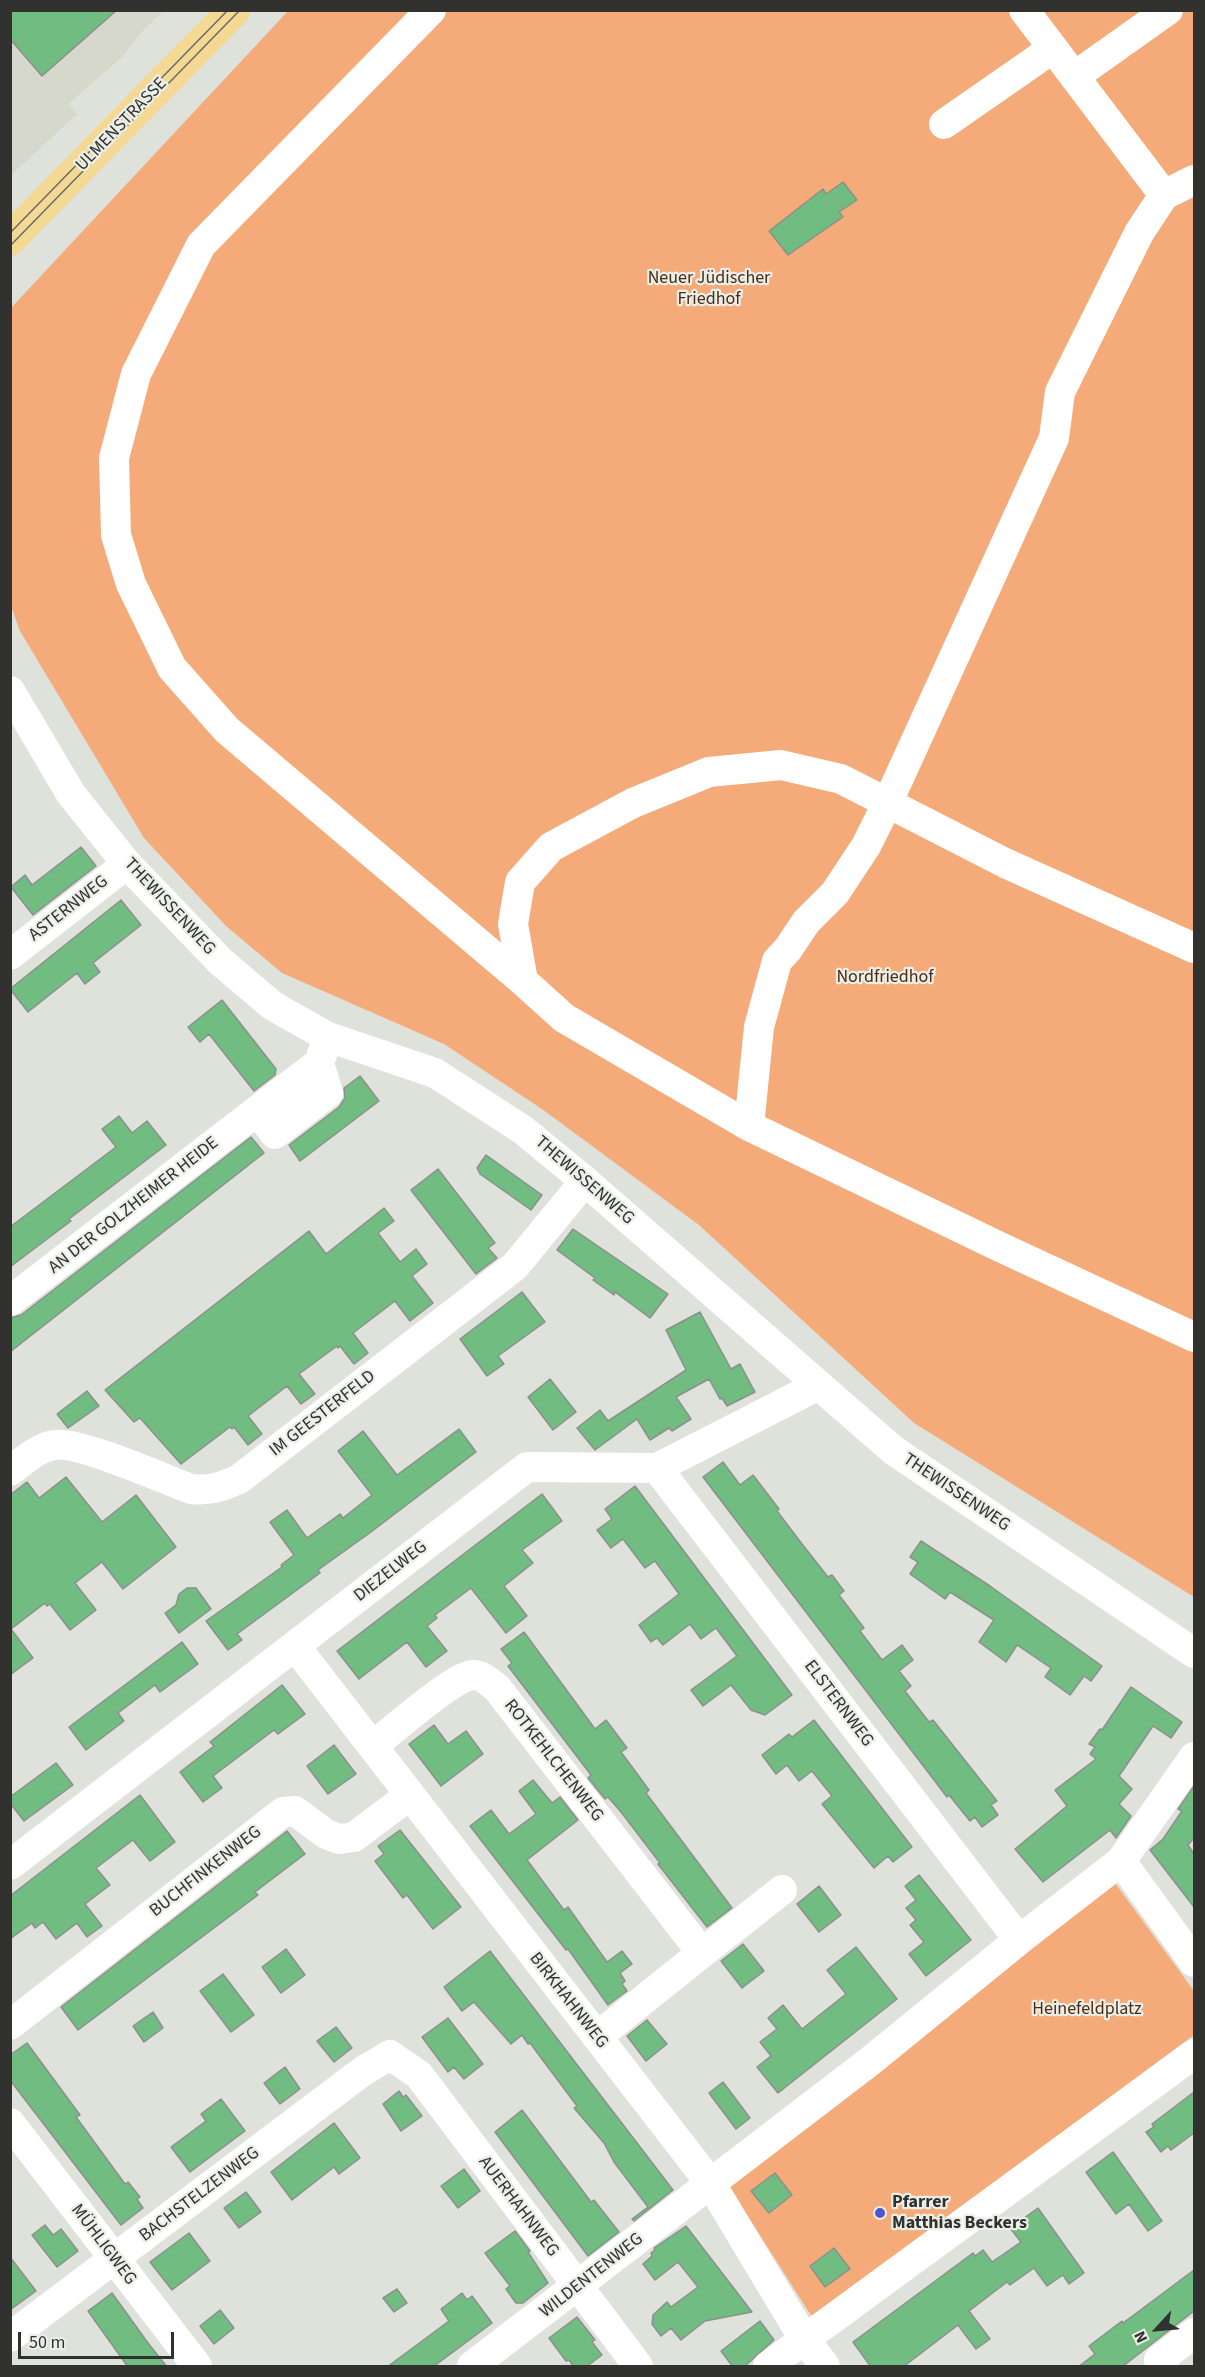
<!DOCTYPE html>
<html>
<head>
<meta charset="utf-8">
<style>
  body { margin:0 }
  #map { position:relative; width:1205px; height:2377px; overflow:hidden; background:#dfe1db; font-family:"Source Sans 3",sans-serif }
  canvas { display:block }
  .frame { position:absolute; inset:0; border:12px solid #313230; pointer-events:none }
  .north { position:absolute; left:1127px; top:2299px; width:60px; height:60px; -webkit-text-stroke:4px #eceee8; paint-order:stroke; rotate:244deg; font-size:16px; font-weight:700; line-height:24px; text-align:center; color:#313230 }
  .north::after { content:''; display:block; margin:auto; width:21px; height:27px; background:#313230; clip-path:polygon(50% 0,100% 100%,50% 72%,0 100%) }
  .scale { position:absolute; left:18px; top:2332px; width:156px; height:27px; box-sizing:border-box; border:3px solid #313230; border-top:0; padding-left:8px; font-size:18px; line-height:21px; white-space:nowrap; color:#313230; -webkit-text-stroke:4px #eceee8; paint-order:stroke }
</style>
</head>
<body>
<div id="map">
<canvas width="1205" height="2377"></canvas>
<div class="frame"></div>
<div class="north">N</div>
<div class="scale">50 m</div>
</div>
<script>
const context = document.querySelector('canvas').getContext('2d');
context.lineJoin = 'round';
function paint(path, color) { context.fillStyle = color; context.fill(path, 'evenodd'); }
function stroke(path, color, width, dash) { context.strokeStyle = color; context.lineWidth = width; context.lineCap = dash ? 'butt' : 'round'; context.setLineDash(dash || []); context.stroke(path); }
function write(font, color, halo, rows, align = 'center') {
  context.font = font + ' "Source Sans 3",sans-serif'; context.lineWidth = 4.5; context.setLineDash([]); context.textBaseline = 'middle'; context.strokeStyle = halo; context.fillStyle = color; for (const [text, x, y, turn = 0] of rows) {
    context.save(); context.translate(x, y); context.rotate((+turn || 0) * Math.PI / 180); context.textAlign = isNaN(turn) ? turn : align; if (halo) context.strokeText(text, 0, 0); context.fillText(text, 0, 0); context.restore();
  }
}
paint(new Path2D(`
  M 11,11 L 164,11 L 144,29 L 121,58 L 68,104 L 77,114 L 11,175 Z`), '#d5d8cb');
paint(new Path2D(`
  M 288,11 L 1194,11 L 1194,1597 L 914,1423 L 699,1225 L 542,1109 L 444,1044 L 282,973 L 226,926 L 144,838 L 20,631 L 11,606 L 11,308 Z
  M 1115,1883 L 1194,1991 L 1194,2035 L 812,2317 L 726,2182 Z`), '#f4ab79');
const building = new Path2D(`
  M 10,10 L 117,10 L 42,76 L 10,39 Z
  M 843,182 L 857,200 L 839,212 L 843,217 L 788,255 L 769,231 L 823,189 L 826,194 Z
  M 81,847 L 96,866 L 33,915 L 11,887 L 25,875 L 32,885 Z
  M 121,900 L 141,925 L 93,963 L 100,972 L 85,984 L 77,973 L 28,1012 L 10,989 Z
  M 222,1000 L 276,1069 L 275,1075 L 254,1091 L 209,1034 L 200,1042 L 188,1027 Z
  M 360,1076 L 379,1101 L 300,1161 L 289,1145 L 339,1107 L 345,1098 L 344,1088 Z
  M 119,1116 L 132,1133 L 147,1121 L 166,1145 L 69,1219 L 71,1221 L 10,1267 L 10,1227 L 116,1147 L 102,1129 Z
  M 251,1137 L 264,1153 L 10,1352 L 10,1318 L 21,1315 Z
  M 486,1155 L 542,1195 L 531,1210 L 480,1174 L 477,1168 Z
  M 438,1169 L 495,1243 L 488,1248 L 497,1258 L 476,1274 L 411,1190 Z
  M 384,1208 L 394,1221 L 378,1233 L 400,1262 L 416,1249 L 427,1264 L 412,1276 L 433,1303 L 410,1321 L 395,1301 L 353,1333 L 368,1353 L 354,1364 L 340,1346 L 338,1348 L 337,1346 L 299,1374 L 315,1394 L 301,1404 L 287,1386 L 248,1416 L 262,1434 L 248,1445 L 234,1427 L 232,1429 L 230,1427 L 181,1464 L 140,1418 L 134,1422 L 105,1390 L 309,1231 L 326,1254 Z
  M 573,1229 L 668,1294 L 650,1318 L 615,1292 L 614,1295 L 593,1280 L 595,1278 L 557,1250 Z
  M 522,1292 L 545,1322 L 498,1356 L 504,1364 L 487,1376 L 460,1339 Z
  M 700,1312 L 731,1369 L 740,1364 L 755,1392 L 727,1406 L 722,1398 L 720,1399 L 709,1379 L 676,1397 L 691,1419 L 672,1431 L 669,1428 L 650,1440 L 637,1419 L 595,1450 L 577,1428 L 600,1410 L 608,1421 L 686,1370 L 666,1330 Z
  M 550,1379 L 576,1412 L 553,1430 L 528,1397 Z
  M 87,1391 L 99,1406 L 68,1428 L 57,1414 Z
  M 459,1429 L 476,1452 L 371,1532 L 318,1570 L 320,1573 L 237,1634 L 242,1640 L 228,1650 L 206,1621 L 282,1567 L 281,1565 L 294,1555 L 270,1522 L 287,1510 L 307,1538 L 340,1514 L 343,1518 L 372,1495 L 338,1451 L 363,1431 L 397,1475 Z
  M 723,1462 L 740,1485 L 753,1475 L 779,1509 L 777,1511 L 802,1544 L 828,1577 L 832,1575 L 844,1591 L 839,1595 L 864,1628 L 860,1631 L 882,1660 L 902,1645 L 913,1660 L 899,1671 L 911,1686 L 905,1691 L 929,1722 L 933,1720 L 997,1801 L 991,1805 L 998,1815 L 982,1827 L 975,1817 L 970,1821 L 949,1795 L 947,1797 L 703,1477 Z
  M 66,1477 L 102,1522 L 136,1495 L 176,1547 L 123,1589 L 102,1562 L 75,1583 L 96,1610 L 70,1630 L 50,1604 L 47,1606 L 45,1603 L 11,1629 L 33,1658 L 10,1675 L 10,1495 L 27,1482 L 39,1498 Z
  M 635,1486 L 792,1695 L 765,1715 L 751,1710 L 731,1685 L 703,1706 L 691,1690 L 737,1656 L 716,1628 L 701,1639 L 690,1624 L 663,1645 L 657,1638 L 651,1642 L 639,1625 L 679,1594 L 655,1561 L 645,1568 L 623,1539 L 611,1548 L 597,1530 L 612,1519 L 605,1509 Z
  M 542,1494 L 562,1521 L 522,1550 L 533,1563 L 504,1586 L 527,1616 L 506,1633 L 471,1588 L 435,1615 L 437,1618 L 427,1626 L 447,1651 L 426,1667 L 407,1642 L 359,1679 L 337,1651 Z
  M 921,1541 L 990,1586 L 1102,1666 L 1091,1681 L 1084,1676 L 1070,1695 L 1045,1677 L 1051,1668 L 1017,1645 L 1006,1662 L 979,1642 L 994,1620 L 950,1592 L 945,1599 L 910,1574 L 918,1562 L 910,1557 Z
  M 187,1588 L 196,1588 L 211,1609 L 179,1633 L 165,1613 L 176,1605 L 179,1594 Z
  M 524,1632 L 595,1729 L 606,1720 L 627,1748 L 621,1752 L 649,1790 L 646,1793 L 732,1908 L 707,1927 L 658,1864 L 660,1863 L 621,1812 L 608,1797 L 605,1799 L 588,1778 L 591,1775 L 508,1666 L 512,1663 L 501,1649 Z
  M 182,1642 L 198,1664 L 160,1692 L 155,1685 L 118,1713 L 124,1721 L 86,1750 L 69,1727 Z
  M 282,1685 L 305,1714 L 278,1734 L 274,1730 L 213,1776 L 222,1788 L 203,1802 L 180,1772 L 214,1746 L 210,1742 Z
  M 1131,1687 L 1182,1722 L 1171,1738 L 1153,1726 L 1119,1776 L 1132,1789 L 1119,1804 L 1131,1816 L 1116,1838 L 1110,1830 L 1043,1882 L 1015,1849 L 1067,1806 L 1055,1790 L 1096,1759 L 1090,1754 L 1095,1747 L 1089,1744 L 1100,1729 L 1102,1730 Z
  M 814,1720 L 912,1847 L 893,1862 L 888,1856 L 874,1868 L 822,1804 L 832,1796 L 812,1771 L 799,1781 L 787,1765 L 776,1774 L 762,1755 L 789,1734 L 792,1737 Z
  M 434,1725 L 448,1744 L 466,1731 L 483,1754 L 441,1786 L 409,1744 Z
  M 334,1745 L 356,1774 L 328,1794 L 307,1766 Z
  M 56,1763 L 73,1785 L 24,1821 L 10,1803 L 10,1797 Z
  M 533,1780 L 552,1803 L 560,1797 L 578,1820 L 527,1860 L 564,1910 L 568,1907 L 607,1962 L 622,1951 L 632,1964 L 620,1973 L 625,1981 L 622,1984 L 627,1991 L 608,2005 L 568,1949 L 566,1950 L 470,1826 L 491,1810 L 509,1834 L 536,1814 L 519,1791 Z
  M 1194,1786 L 1194,1838 L 1188,1845 L 1194,1854 L 1194,1907 L 1150,1850 L 1163,1839 L 1182,1811 L 1178,1809 Z
  M 140,1795 L 175,1842 L 150,1861 L 133,1840 L 96,1868 L 110,1885 L 85,1904 L 102,1926 L 87,1937 L 77,1923 L 56,1939 L 43,1922 L 35,1928 L 32,1923 L 10,1939 L 10,1896 Z
  M 400,1830 L 461,1907 L 433,1929 L 407,1895 L 403,1898 L 375,1861 L 384,1854 L 378,1846 Z
  M 287,1831 L 305,1854 L 255,1892 L 258,1895 L 78,2030 L 61,2007 Z
  M 919,1875 L 971,1940 L 926,1976 L 909,1954 L 924,1942 L 910,1925 L 916,1920 L 906,1908 L 916,1900 L 905,1886 Z
  M 819,1886 L 841,1915 L 819,1932 L 797,1904 Z
  M 743,1944 L 764,1971 L 742,1988 L 721,1961 Z
  M 856,1947 L 897,1999 L 778,2093 L 757,2067 L 771,2056 L 760,2042 L 777,2029 L 768,2018 L 783,2005 L 802,2029 L 846,1994 L 827,1970 Z
  M 286,1949 L 305,1975 L 281,1993 L 262,1967 Z
  M 490,1951 L 673,2190 L 634,2221 L 632,2219 L 648,2207 L 614,2162 L 604,2143 L 574,2108 L 577,2106 L 530,2043 L 528,2044 L 522,2035 L 511,2044 L 474,2002 L 462,2011 L 444,1987 Z
  M 223,1974 L 254,2015 L 231,2032 L 200,1991 Z
  M 153,2012 L 163,2028 L 144,2042 L 133,2026 Z
  M 448,2018 L 483,2064 L 464,2079 L 454,2067 L 448,2072 L 422,2037 Z
  M 647,2020 L 667,2044 L 646,2061 L 627,2036 Z
  M 336,2027 L 352,2048 L 334,2062 L 317,2041 Z
  M 27,2043 L 80,2115 L 76,2117 L 125,2184 L 128,2182 L 140,2197 L 137,2199 L 143,2208 L 121,2225 L 10,2080 L 10,2055 Z
  M 285,2067 L 300,2089 L 280,2104 L 264,2083 Z
  M 723,2082 L 750,2118 L 736,2129 L 709,2093 Z
  M 399,2091 L 403,2097 L 406,2095 L 422,2116 L 401,2131 L 383,2104 Z
  M 1194,2092 L 1194,2133 L 1171,2150 L 1168,2146 L 1161,2152 L 1146,2132 L 1154,2127 L 1152,2124 Z
  M 221,2099 L 245,2131 L 190,2172 L 171,2147 L 206,2121 L 201,2114 Z
  M 522,2110 L 591,2202 L 594,2200 L 619,2232 L 588,2256 L 495,2132 Z
  M 334,2123 L 360,2158 L 339,2174 L 334,2167 L 292,2200 L 271,2172 Z
  M 1113,2152 L 1162,2221 L 1148,2231 L 1129,2204 L 1116,2214 L 1086,2172 Z
  M 464,2169 L 480,2191 L 458,2208 L 441,2186 Z
  M 775,2173 L 792,2195 L 769,2213 L 751,2191 Z
  M 246,2192 L 261,2212 L 239,2228 L 224,2208 Z
  M 1038,2208 L 1084,2273 L 1069,2284 L 1063,2275 L 1047,2286 L 1034,2268 L 1010,2285 L 1007,2282 L 969,2311 L 990,2339 L 976,2349 L 958,2325 L 903,2367 L 871,2367 L 853,2342 L 973,2253 L 975,2256 L 983,2250 L 992,2262 L 1021,2242 L 1010,2228 Z
  M 45,2225 L 53,2235 L 61,2229 L 78,2251 L 57,2267 L 32,2235 Z
  M 686,2226 L 752,2312 L 705,2321 L 681,2340 L 671,2328 L 661,2336 L 652,2324 L 653,2315 L 667,2302 L 671,2307 L 698,2287 L 678,2262 L 655,2280 L 643,2264 L 652,2256 L 651,2253 L 655,2250 L 654,2248 Z
  M 515,2231 L 530,2251 L 528,2252 L 548,2283 L 523,2303 L 516,2303 L 506,2289 L 510,2286 L 485,2253 Z
  M 189,2233 L 210,2261 L 172,2290 L 150,2262 Z
  M 834,2248 L 850,2269 L 825,2287 L 810,2266 Z
  M 10,2257 L 36,2291 L 10,2310 Z
  M 1194,2270 L 1194,2311 L 1122,2367 L 1078,2367 L 1095,2354 L 1089,2346 L 1122,2321 L 1123,2323 Z
  M 397,2289 L 407,2303 L 394,2312 L 383,2298 Z
  M 112,2293 L 148,2343 L 167,2367 L 128,2367 L 88,2311 Z
  M 462,2293 L 467,2300 L 472,2296 L 492,2323 L 433,2367 L 387,2367 L 449,2321 L 441,2309 Z
  M 220,2310 L 234,2328 L 214,2344 L 200,2326 Z
  M 577,2317 L 595,2340 L 592,2342 L 602,2355 L 586,2367 L 574,2367 L 569,2360 L 566,2361 L 549,2338 Z
  M 760,2321 L 774,2340 L 744,2367 L 733,2367 L 721,2351 Z`);
paint(building, '#71bc81');
stroke(building, '#8c908d', 1.5);
stroke(new Path2D(`
  M 431,10 L 201,245 L 136,374 L 114,458 L 116,535 L 131,584 L 172,668 L 227,730 L 523,981 L 513,924 L 520,882 L 551,847 L 633,803 L 709,772 L 781,765 L 841,779 L 1005,863 L 1194,948
  M 1024,10 L 1164,195
  M 1075,76 L 1168,10
  M 944,124 L 1052,49
  M 1194,180 L 1164,195 L 1139,233 L 1060,392 L 1054,438 L 887,804 L 866,846 L 835,893 L 806,922 L 788,949 L 777,961 L 759,1027 L 749,1126 L 1000,1247 L 1194,1337
  M 10,691 L 71,794 L 127,864 L 221,962 L 273,1006 L 328,1037 L 435,1073 L 523,1130 L 585,1181 L 893,1450 L 1194,1653
  M 10,955 L 127,864
  M 523,981 L 564,1018 L 749,1126
  M 257,1111 L 275,1134 L 328,1093 L 319,1063
  M 10,1301 L 319,1063 L 328,1037
  M 657,1468 L 1019,1940
  M 10,1471 C 24,1461 37,1448 54,1445 C 77,1440 164,1479 191,1489 C 209,1491 222,1487 239,1479 L 515,1266 L 585,1181
  M 295,1646 L 711,2184 L 804,2339 L 825,2366
  M 373,1746 C 389,1733 457,1674 473,1675 C 483,1675 489,1682 497,1688 L 702,1953 L 597,2037
  M 1121,1861 L 1194,1962
  M 10,1865 L 527,1467 L 657,1468 L 817,1386
  M 702,1953 L 782,1890
  M 10,2025 L 283,1812 L 295,1811 L 326,1834 L 339,1839 L 354,1837 L 410,1795
  M 10,2123 L 197,2366
  M 10,2337 L 363,2071 L 390,2055 L 419,2075 L 638,2366
  M 472,2366 L 869,2062 L 1019,1940 L 1121,1861 L 1194,1757
  M 768,2366 L 1194,2054
  M 1164,2366 L 1159,2360 L 1194,2333`), '#fff', 30);
stroke(new Path2D(`
  M 10,239 L 234,10`), '#f4d995', 33);
stroke(new Path2D(`
  M 10,233 L 228,10
  M 10,246 L 240,10`), '#6a6b68', 1.5);
for (const [x, y, r, color] of [
  [880,2213,6,"#4e56cc"]
]) { const dot = new Path2D(); dot.arc(x, y, r, 0, 2 * Math.PI); context.fillStyle = color; context.fill(dot); stroke(dot, '#eceee8', 2); }
write('18px', '#313230', '#eceee8', [
  ["ULMENSTRASSE",122,125,-46],
  ["THEWISSENWEG",169,907,47],
  ["ASTERNWEG",69,909,-38],
  ["THEWISSENWEG",584,1181,41],
  ["AN DER GOLZHEIMER HEIDE",134,1206,-38],
  ["IM GEESTERFELD",323,1414,-38],
  ["THEWISSENWEG",956,1493,34],
  ["DIEZELWEG",391,1572,-38],
  ["ELSTERNWEG",838,1704,53],
  ["ROTKEHLCHENWEG",553,1761,52],
  ["BUCHFINKENWEG",206,1872,-38],
  ["BIRKHAHNWEG",568,2001,52],
  ["BACHSTELZENWEG",200,2195,-37],
  ["AUERHAHNWEG",518,2207,53],
  ["MÜHLIGWEG",103,2245,53],
  ["WILDENTENWEG",592,2276,-38]
]);
write('18px', '#4b2c15', '#eceee8', [
  ["Neuer Jüdischer",709,279],
  ["Friedhof",709,300],
  ["Nordfriedhof",885,978],
  ["Heinefeldplatz",1087,2010]
]);
write('bold 18px', '#313230', '#eceee8', [
  ["Pfarrer",892,2203],
  ["Matthias Beckers",892,2224]
], 'left');
</script>
</body>
</html>
